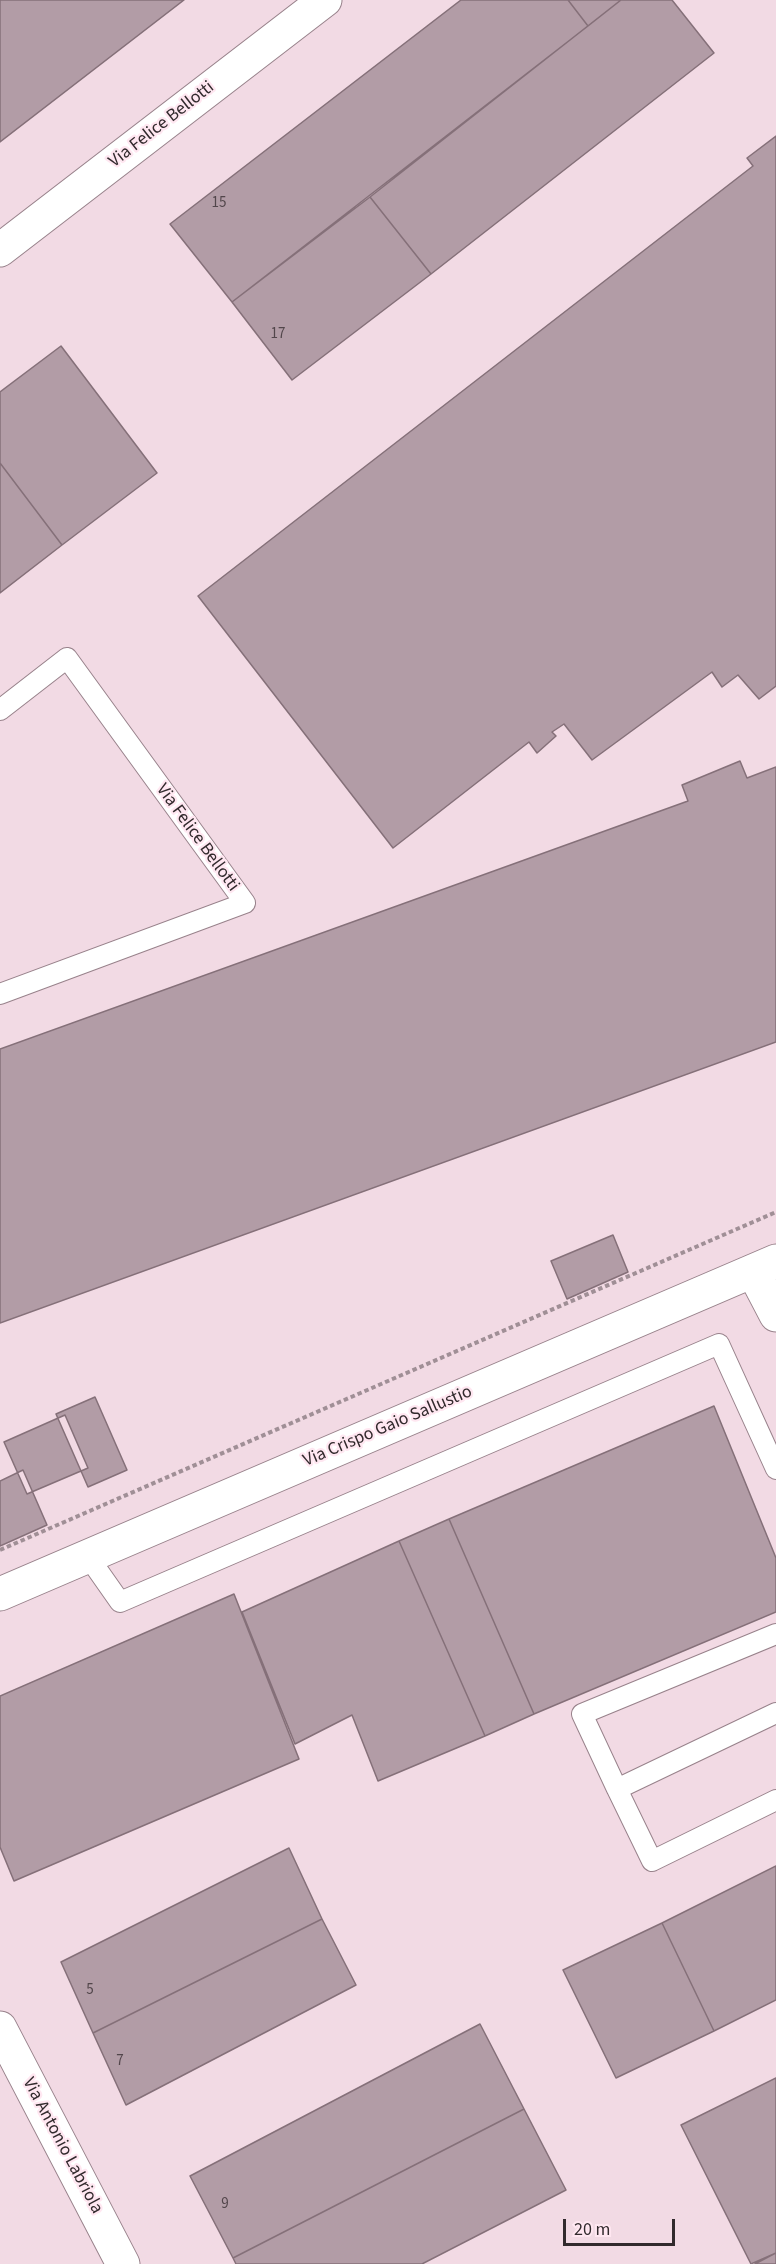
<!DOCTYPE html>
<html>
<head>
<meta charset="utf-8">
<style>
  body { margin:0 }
  #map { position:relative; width:776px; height:2264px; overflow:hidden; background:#f2dae4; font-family:"Source Sans 3",sans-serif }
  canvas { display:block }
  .scale { position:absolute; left:563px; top:2219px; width:112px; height:27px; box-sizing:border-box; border:3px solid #322a2d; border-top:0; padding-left:8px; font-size:18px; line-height:21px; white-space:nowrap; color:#322a2d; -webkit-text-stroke:4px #ffe7f1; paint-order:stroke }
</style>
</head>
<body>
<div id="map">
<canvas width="776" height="2264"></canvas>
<div class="scale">20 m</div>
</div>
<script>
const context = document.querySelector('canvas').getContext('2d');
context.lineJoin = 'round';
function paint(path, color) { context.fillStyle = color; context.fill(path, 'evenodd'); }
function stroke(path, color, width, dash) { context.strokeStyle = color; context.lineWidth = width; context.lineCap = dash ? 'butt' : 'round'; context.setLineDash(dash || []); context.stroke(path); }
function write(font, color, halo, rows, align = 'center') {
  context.font = font + ' "Source Sans 3",sans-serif'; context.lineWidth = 4.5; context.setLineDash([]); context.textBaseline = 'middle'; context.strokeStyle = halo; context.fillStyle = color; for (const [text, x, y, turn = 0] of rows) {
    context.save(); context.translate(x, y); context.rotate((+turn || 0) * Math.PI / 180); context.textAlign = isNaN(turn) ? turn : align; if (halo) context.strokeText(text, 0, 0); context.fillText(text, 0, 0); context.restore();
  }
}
const building = new Path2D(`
  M 0,0 L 184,0 L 0,142 Z
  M 461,0 L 568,0 L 588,26 L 232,302 L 170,224 Z
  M 568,0 L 621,0 L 588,26 Z
  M 621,0 L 672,0 L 714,53 L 431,274 L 370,197 Z
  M 776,136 L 776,686 L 759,699 L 738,675 L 722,687 L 712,672 L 592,760 L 564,724 L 552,732 L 556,736 L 537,753 L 529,742 L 393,848 L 198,596 L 753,166 L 747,158 Z
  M 370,197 L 431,274 L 292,380 L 232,302 Z
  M 61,346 L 157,473 L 62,545 L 0,463 L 0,392 Z
  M 0,463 L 62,545 L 0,593 Z
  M 740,761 L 747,778 L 776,767 L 776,1042 L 0,1323 L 0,1049 L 688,801 L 682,785 Z
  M 613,1235 L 628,1272 L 567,1299 L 551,1261 Z
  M 95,1397 L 127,1470 L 88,1487 L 56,1414 Z
  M 714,1406 L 776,1558 L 776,1612 L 534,1714 L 449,1519 Z
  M 65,1415 L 88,1468 L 27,1494 L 4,1442 Z
  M 23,1470 L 47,1525 L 0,1546 L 0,1481 Z
  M 449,1519 L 534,1714 L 485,1736 L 399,1541 Z
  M 399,1541 L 485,1736 L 378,1781 L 352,1715 L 295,1744 L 242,1612 Z
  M 234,1594 L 299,1759 L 14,1881 L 0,1847 L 0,1696 Z
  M 289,1848 L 322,1919 L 93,2033 L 61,1962 Z
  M 776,1866 L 776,2000 L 714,2031 L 662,1923 Z
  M 322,1919 L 356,1985 L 126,2105 L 93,2033 Z
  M 662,1923 L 714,2031 L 616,2078 L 563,1970 Z
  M 480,2024 L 524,2109 L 233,2258 L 190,2176 Z
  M 776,2078 L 776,2253 L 751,2264 L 681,2125 Z
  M 524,2109 L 566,2190 L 422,2264 L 236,2264 L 233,2258 Z
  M 776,2253 L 776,2264 L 755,2264 Z`);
paint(building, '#b29ca6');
stroke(building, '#857079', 1.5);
const service = new Path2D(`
  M 0,710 L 67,658 L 245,903 L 0,994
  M 87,1555 L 120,1602 L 719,1344 L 776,1469
  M 776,1713 L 617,1789 L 652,1861 L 776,1800
  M 617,1789 L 582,1714 L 776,1634`);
const minor = new Path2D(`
  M 0,250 L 325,0
  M 753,1271 L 776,1315
  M 0,1594 L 776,1261
  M 0,2028 L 123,2264`);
stroke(service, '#98828b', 22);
stroke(minor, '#98828b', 35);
stroke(new Path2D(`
  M 0,1550 L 776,1212`), '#a08f96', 4, [4.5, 3]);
stroke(service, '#fff', 20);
stroke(minor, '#fff', 33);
write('15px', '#52464b', null, [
  ["15",219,204],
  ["17",278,335],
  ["5",90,1991],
  ["7",120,2062],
  ["9",225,2205]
]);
write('18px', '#322a2d', '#ffe7f1', [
  ["Via Felice Bellotti",162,125,-38],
  ["Via Felice Bellotti",197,838,54],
  ["Via Crispo Gaio Sallustio",388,1427,-23],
  ["Via Antonio Labriola",62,2146,62]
]);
</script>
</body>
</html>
